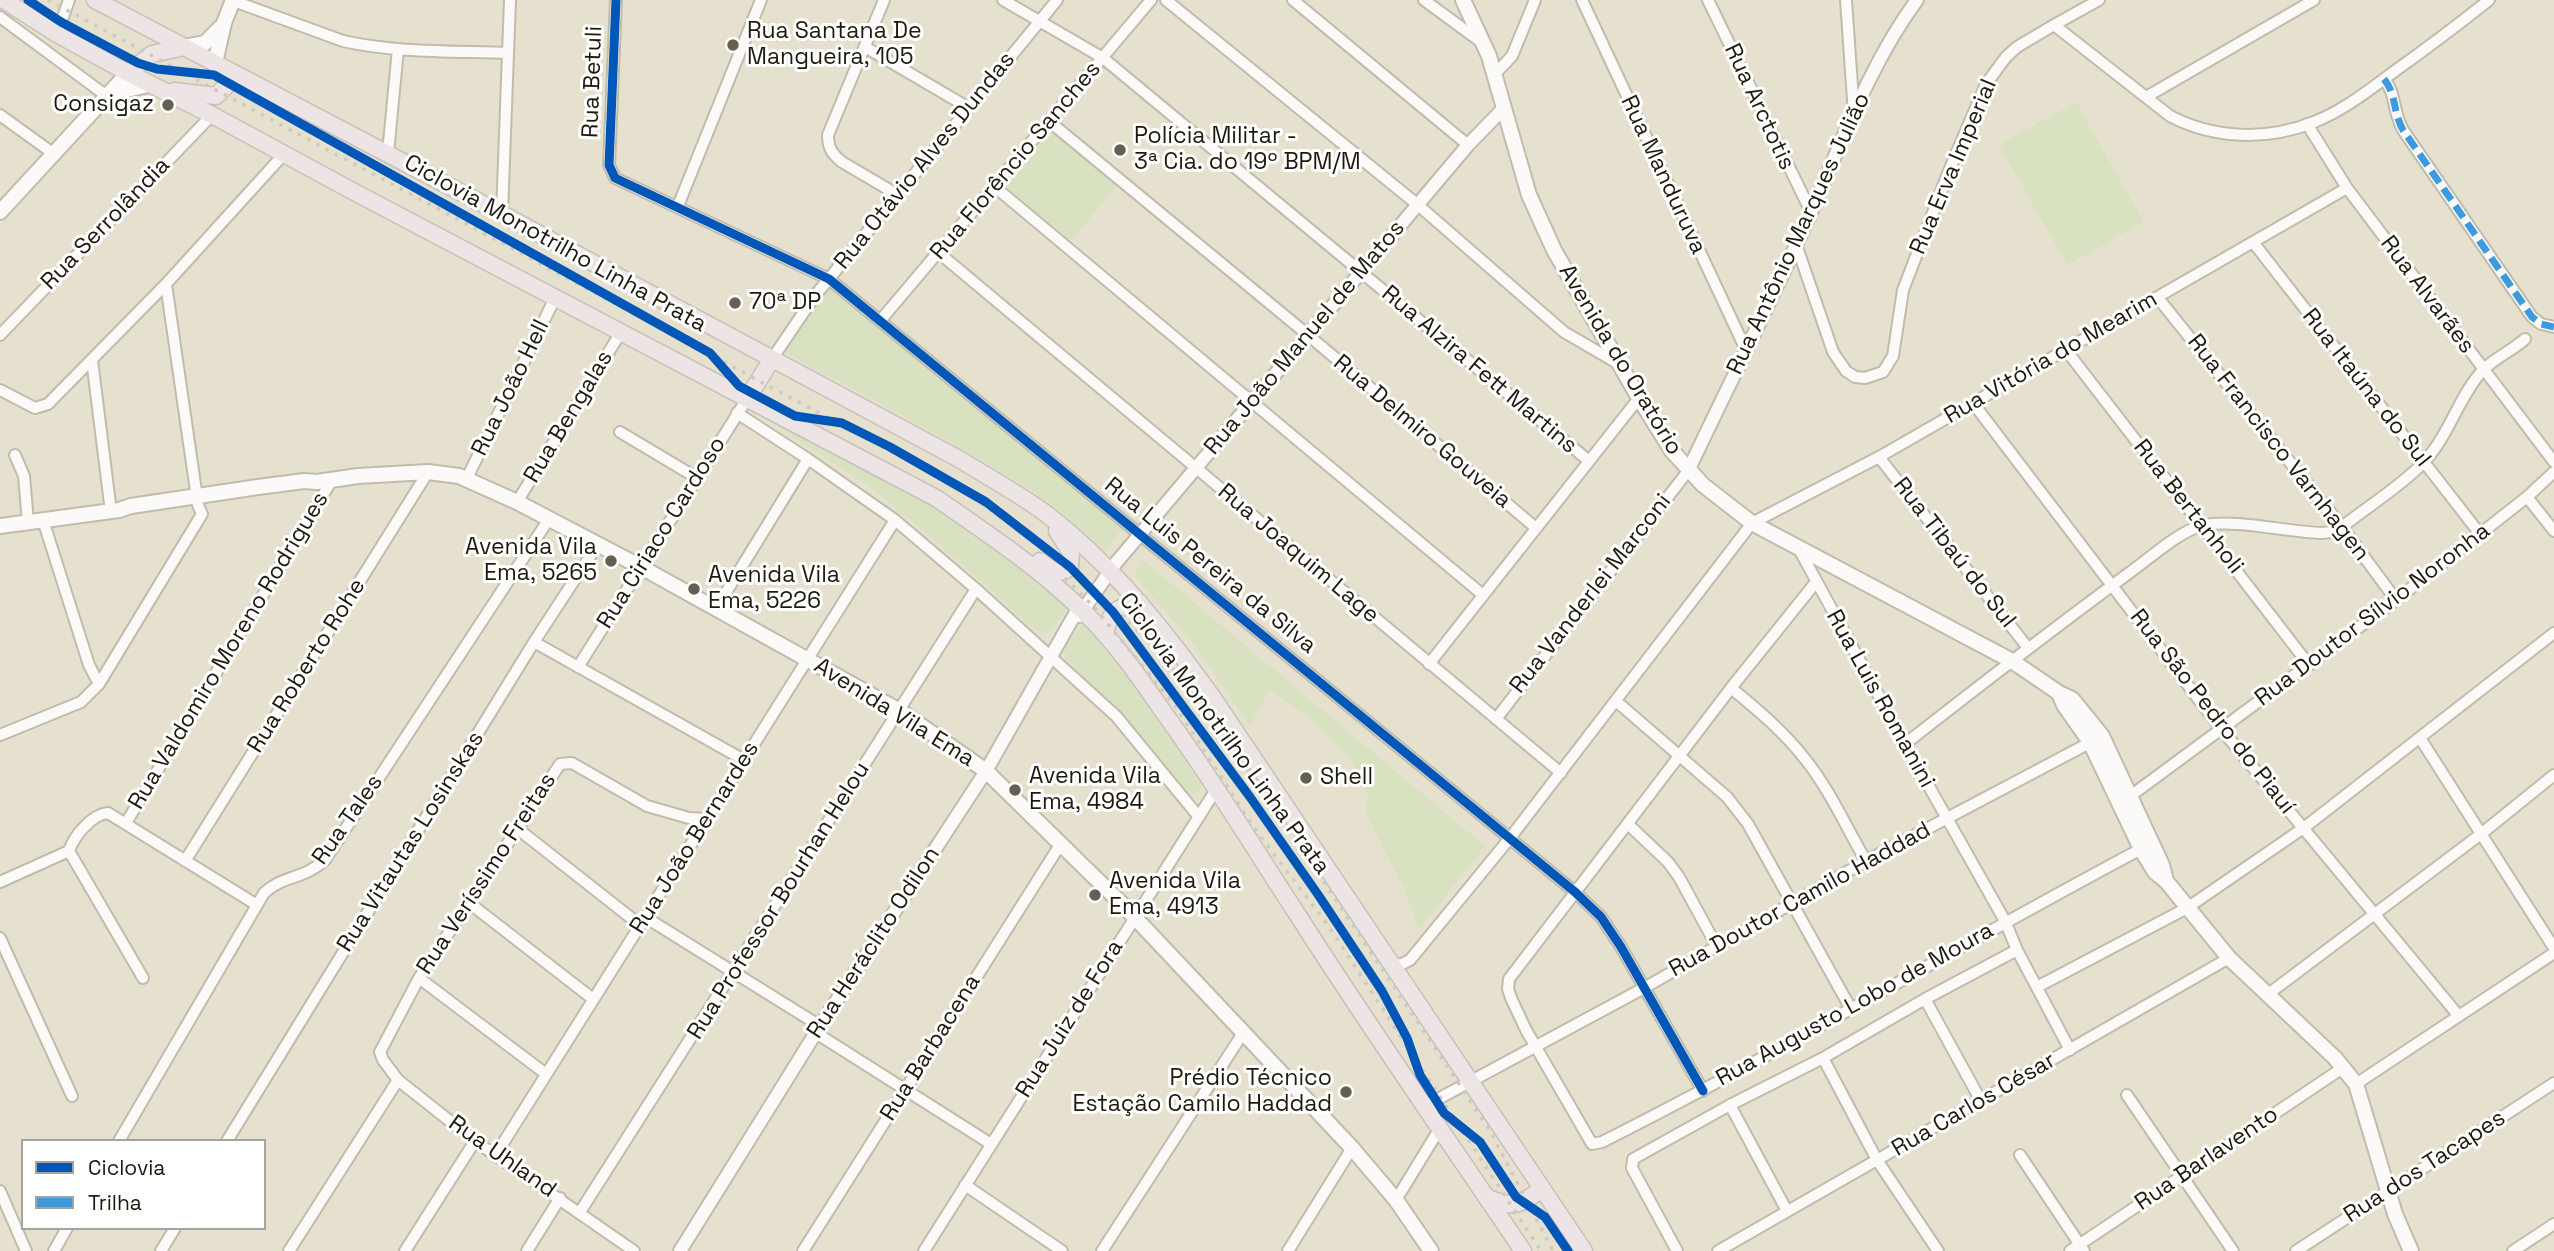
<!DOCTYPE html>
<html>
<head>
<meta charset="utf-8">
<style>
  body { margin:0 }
  #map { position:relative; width:2554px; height:1251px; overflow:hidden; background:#e6e1ce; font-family:"Space Grotesk",sans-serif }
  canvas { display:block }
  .legend { position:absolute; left:21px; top:1139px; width:245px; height:91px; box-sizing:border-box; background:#fff; border:2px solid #a5a39e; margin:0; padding:9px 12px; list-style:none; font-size:21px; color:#1d1a0d }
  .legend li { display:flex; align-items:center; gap:14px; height:35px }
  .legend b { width:35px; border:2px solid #a5a39e }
</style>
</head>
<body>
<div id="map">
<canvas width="2554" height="1251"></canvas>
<ul class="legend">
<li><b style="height:9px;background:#0057b8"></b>Ciclovia</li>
<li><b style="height:9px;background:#3c9bde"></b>Trilha</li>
</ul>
</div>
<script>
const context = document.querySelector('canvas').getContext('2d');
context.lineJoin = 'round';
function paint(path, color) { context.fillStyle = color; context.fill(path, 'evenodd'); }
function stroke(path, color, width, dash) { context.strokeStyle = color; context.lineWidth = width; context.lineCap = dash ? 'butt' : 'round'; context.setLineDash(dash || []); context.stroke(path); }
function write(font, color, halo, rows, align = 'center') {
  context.font = font + ' "Space Grotesk",sans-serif'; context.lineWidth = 6; context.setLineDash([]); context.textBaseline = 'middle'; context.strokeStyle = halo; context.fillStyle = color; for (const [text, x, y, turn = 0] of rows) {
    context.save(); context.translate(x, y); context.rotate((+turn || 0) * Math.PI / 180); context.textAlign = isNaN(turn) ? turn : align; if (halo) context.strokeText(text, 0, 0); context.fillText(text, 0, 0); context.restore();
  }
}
paint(new Path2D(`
  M 2076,102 L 2144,222 L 2067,265 L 1999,145 Z
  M 1051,132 L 1117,186 L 1071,241 L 1005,186 Z
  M 824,288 L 831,290 L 1122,528 L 1106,551 L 1057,509 L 1023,485 L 931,431 L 786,353 L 786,348 Z
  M 752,410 L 927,500 L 1064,601 L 1068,608 L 1051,631 L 1045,634 L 1038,632 L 940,545 L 871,488 Z
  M 1142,559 L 1485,846 L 1419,930 L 1405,890 L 1366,814 L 1368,792 L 1350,758 L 1311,719 L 1269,690 L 1250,726 L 1192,642 L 1134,575 Z
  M 1086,620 L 1120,657 L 1206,778 L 1197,794 L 1189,794 L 1064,657 L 1064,647 Z`), '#d8e2c0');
const minor = new Path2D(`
  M 231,0 L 343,41 C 396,53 453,51 508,53
  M 616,0 L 609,165 L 615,178 L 829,279 L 1575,892 L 1601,917 L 1621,947 L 1703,1091
  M 884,0 L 828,135 C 828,148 832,154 842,162 L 898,195
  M 1003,0 L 1103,58 L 1589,461
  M 1166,0 L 1418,205 L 1564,332 L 1619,364
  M 1293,0 L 1468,145
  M 1424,0 L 1484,44
  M 1582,0 L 1746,350
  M 1708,0 L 1811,212
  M 1846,0 L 1854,114
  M 0,17 L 108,97
  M 2054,25 L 2099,0
  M 57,34 L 69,0
  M 865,47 L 969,108
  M 1494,75 L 1512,56 L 1535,0
  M 2384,79 C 2397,95 2392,110 2403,130 L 2532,317 L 2541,324 L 2554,327
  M 2146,97 L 2314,0
  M 0,115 L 54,154
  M 1050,122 L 1308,335 L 1536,528
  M 2307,124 L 2347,188 L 2554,462
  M 388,153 L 398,49
  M 995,187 L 1483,595
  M 678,206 L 761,0
  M 502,214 L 510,0
  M 2253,242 L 2480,534
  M 1796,244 L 1833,352 L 1846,371 L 1855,377 L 1865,378 L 1883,372 L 1893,356 L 1903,290 L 1949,171 L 1986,84 L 2006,57 L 2017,47 L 2054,25 L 2170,116 C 2214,139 2267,141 2314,122 C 2345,110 2373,87 2399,68 C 2430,46 2460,23 2489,0
  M 939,253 L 1561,773
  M 2158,298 L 2342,527 L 2396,600
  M 880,321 L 1151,0
  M 0,335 L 212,115
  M 2066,350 L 2309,665
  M 772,359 L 814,297 L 1057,0
  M 92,360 L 111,512
  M 0,390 L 35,408 L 48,404 L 166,284 L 284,154
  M 1973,403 L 2222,730 L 2458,1015
  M 737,413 L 808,459 L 895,520 L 976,589 L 1116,716 L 1199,817
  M 620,432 L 697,478
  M 15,455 L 24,476 L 28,522
  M 1879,457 L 2028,648
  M 467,478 L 555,298
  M 2527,497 L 2554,531
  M 517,502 L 621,332
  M 43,520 L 89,665 L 99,684
  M 1799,549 L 1905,744 L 2005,921 L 2017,950 L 2070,1050
  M 1816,582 L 1731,688 L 1509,979 L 1508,989 L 1511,998 L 1526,1030 L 1592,1144 L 1602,1142 C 1785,1050 1960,945 2141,849
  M 717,607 L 808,459
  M 534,642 L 744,760
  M 1429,664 L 1639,398
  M 578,667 L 747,399
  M 1731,688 C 1758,710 1784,732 1805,759 C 1830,790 1846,827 1866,861
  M 1616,701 L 1727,797 L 1748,824 L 1851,1009
  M 1496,719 L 1688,471
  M 0,735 L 81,702 L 99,684 L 202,514 L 198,505 L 166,284
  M 2420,738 L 2554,948
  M 1905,744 C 1979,686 2053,629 2129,573 C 2149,559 2180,530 2204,525 C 2234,519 2288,532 2321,533 L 2332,532 L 2342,527 C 2368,506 2400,487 2423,463 C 2449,436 2458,398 2482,371 C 2494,358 2512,351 2525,339
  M 2125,800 L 2396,600 L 2527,497 L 2554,472
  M 126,823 L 332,480
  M 1628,824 L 1668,862 L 1679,877 L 1716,945
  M 518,829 L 640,925
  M 69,851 L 143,978
  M 185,861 L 428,472
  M 0,882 L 69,851 C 74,836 92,814 108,813 L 257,905
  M 468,902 L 593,999
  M 645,917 L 820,1026
  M 0,938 L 72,1096
  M 1392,965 L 1402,964 L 1410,960 L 1510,838 L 1752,523 L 1879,457 L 2347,188
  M 419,978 L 546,1074
  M 2037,987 L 2187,908 L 2305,827 L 2554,633
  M 2267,995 L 2481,834 L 2554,775
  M 1925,999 L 1981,1101
  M 816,1033 L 991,1144
  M 1823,1058 L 1877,1160 L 1938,1251
  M 2356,1084 L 2554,953
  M 2127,1095 L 2233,1251
  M 1730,1105 L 1787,1211
  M 1425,1106 L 1644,988 L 1866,861 L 2095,740
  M 119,1141 L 264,893 C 283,875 303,880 325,860 L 549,519
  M 227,1141 L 534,642 L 598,544
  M 2020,1155 L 2084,1251
  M 495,1156 L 895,520
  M 965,1185 L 1062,1251
  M 0,1191 L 26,1251
  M 1396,1200 L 1440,1128
  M 580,1212 L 976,589
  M 54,1251 L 67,1228
  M 161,1251 L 175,1228
  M 289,1251 L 398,1080
  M 405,1251 L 475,1141
  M 527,1251 L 560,1198
  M 634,1251 L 475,1141 L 398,1080 L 383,1060 L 380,1052 L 419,978 L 560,764 L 572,763 L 647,806 L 689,818 L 706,819
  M 803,1251 L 1060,845
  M 924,1251 L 1217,788
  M 1102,1251 L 1243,1033
  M 1288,1251 L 1352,1148
  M 1677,1251 L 1632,1168 L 1633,1159 L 1730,1105 L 1823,1058 L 1925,999 L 2017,950
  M 1718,1251 L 2229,958
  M 2070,1251 L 2344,1067
  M 2296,1251 L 2554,1083
  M 2513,1251 L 2554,1224`);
const tertiary = new Path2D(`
  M 1688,471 C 1729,384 1773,298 1812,210 C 1843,139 1871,62 1917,0
  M 1079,616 L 1115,564 L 1468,145 L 1503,109
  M 680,1251 L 820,1026 L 986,771 L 1079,607`);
const secondary = new Path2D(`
  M 1463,0 L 1489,56 L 1529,195 L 1554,250 L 1639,398 L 1672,451 L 1703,485 L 1752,523 L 2012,661 L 2059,693 L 2072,699 L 2102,736 L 2162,865 L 2166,881
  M 184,47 L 205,43 L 224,24
  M 215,63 L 224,23 L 233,0
  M 111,94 L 151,84
  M 0,212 L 128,73
  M 0,526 L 119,510 L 131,506 L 258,487 L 304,481 L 317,482 L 358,476 L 428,472 L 459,476 L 517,502 L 641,567 L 900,711 L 986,771 L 1125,907 L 1352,1148 L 1396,1200 L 1431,1251
  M 2059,693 L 2064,705 L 2090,742 L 2141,849 L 2155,872 L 2166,881 L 2229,958 L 2335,1058 L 2356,1084 L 2395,1214 L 2411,1251`);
const primary = new Path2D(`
  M 4,0 L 57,34 L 128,73 L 212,115 L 358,194 L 936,498 C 987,533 1039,568 1083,611 C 1114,641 1138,675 1162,710 C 1211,777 1254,848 1299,917 C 1371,1030 1448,1140 1523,1251
  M 95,0 L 502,214 L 959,459 C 988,477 1018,493 1045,513 C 1112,564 1164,630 1213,698 L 1584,1251
  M 128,73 L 152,54 L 184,47
  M 174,91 L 216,96 L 228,84 L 231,72
  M 747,399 L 772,359
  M 1040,561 C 1050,569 1059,577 1070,567 L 1071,553 L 1057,531
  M 1105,634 C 1110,609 1117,608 1140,603
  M 1486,1197 C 1514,1209 1518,1206 1542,1189`);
stroke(minor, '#c0bcad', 14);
stroke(tertiary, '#c0bcad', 16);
stroke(secondary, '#c0bcad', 18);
stroke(primary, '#c5c2b9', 19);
stroke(minor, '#fbfaf8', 10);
stroke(tertiary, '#fbfaf8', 12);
stroke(secondary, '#fbfaf8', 14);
stroke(primary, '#ede4e6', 16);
stroke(new Path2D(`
  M 48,0 L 918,466 L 980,502 L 1041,548 L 1102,597 L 1153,645 L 1202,705 L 1267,797 L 1489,1129 L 1553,1251
  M 1065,578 L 1094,607 L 1176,707 L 1254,828 L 1327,924 L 1541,1251`), '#cccac5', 3.5, [3.5, 7]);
stroke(new Path2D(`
  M 2384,79 C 2397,95 2392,110 2403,130 L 2532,317 L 2541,324 L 2554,327`), '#3c9bde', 7, [14, 7]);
stroke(new Path2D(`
  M 28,0 L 61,22 L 138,63 L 157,69 L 214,75 L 710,353 L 739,386 L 795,416 L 842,423 L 890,447 L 986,502 L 1070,567 L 1113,612 L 1250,797 L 1319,896 L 1382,991 L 1407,1038 L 1420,1075 L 1444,1113 L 1480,1142 L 1516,1197 L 1545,1217 L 1568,1251
  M 616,0 L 609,165 L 615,178 L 829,279 L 1575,892 L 1601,917 L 1621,947 L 1703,1091`), '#0057b8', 9);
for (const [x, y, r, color] of [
  [733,45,7,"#636051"],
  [168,105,7,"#636051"],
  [1120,150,7,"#636051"],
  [735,303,7,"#636051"],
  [611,561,7,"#636051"],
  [694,589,7,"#636051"],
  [1306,778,7,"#636051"],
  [1015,790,7,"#636051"],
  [1095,895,7,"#636051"],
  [1346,1092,7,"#636051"]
]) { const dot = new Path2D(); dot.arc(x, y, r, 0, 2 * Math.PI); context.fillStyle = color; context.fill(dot); stroke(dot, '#fff', 2.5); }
write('23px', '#1d1a0d', '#fff', [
  ["Rua Santana De",747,32],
  ["Mangueira, 105",747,58],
  ["Consigaz",154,105,"right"],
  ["Polícia Militar -",1134,137],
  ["3ª Cia. do 19º BPM/M",1134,163],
  ["70ª DP",749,303],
  ["Avenida Vila",597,548,"right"],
  ["Ema, 5265",597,574,"right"],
  ["Avenida Vila",708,576],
  ["Ema, 5226",708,602],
  ["Avenida Vila",1029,777],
  ["Ema, 4984",1029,803],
  ["Shell",1320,778],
  ["Avenida Vila",1109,882],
  ["Ema, 4913",1109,908],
  ["Prédio Técnico",1332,1079,"right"],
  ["Estação Camilo Haddad",1332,1105,"right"]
], 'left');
write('23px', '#1d1a0d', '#fff', [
  ["Rua Betuli",593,82,-88],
  ["Rua Arctotis",1759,107,65],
  ["Rua Otávio Alves Dundas",925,161,-51],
  ["Rua Florêncio Sanches",1016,161,-50],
  ["Rua Erva Imperial",1954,167,-67],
  ["Rua Manduruva",1663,175,65],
  ["Rua Serrolândia",106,224,-46],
  ["Rua Antônio Marques Julião",1799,234,-65],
  ["Ciclovia Monotrilho Linha Prata",555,244,29],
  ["Rua Alvarães",2427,295,53],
  ["Rua João Manuel de Matos",1305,338,-50],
  ["Rua Vitória do Mearim",2051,358,-30],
  ["Avenida do Oratório",1620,360,59],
  ["Rua Alzira Fett Martins",1479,370,40],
  ["Rua João Hell",511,388,-64],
  ["Rua Itaúna do Sul",2366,388,52],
  ["Rua Bengalas",569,417,-59],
  ["Rua Delmiro Gouveia",1422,432,40],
  ["Rua Francisco Varnhagen",2278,448,52],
  ["Rua Bertanholi",2188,507,52],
  ["Rua Ciriaco Cardoso",662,533,-58],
  ["Rua Tibaú do Sul",1954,553,52],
  ["Rua Joaquim Lage",1298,554,40],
  ["Rua Luis Pereira da Silva",1210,566,39],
  ["Rua Vanderlei Marconi",1591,594,-52],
  ["Rua Doutor Sílvio Noronha",2373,615,-37],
  ["Rua Valdomiro Moreno Rodrigues",229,651,-59],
  ["Rua Roberto Rohe",307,666,-58],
  ["Rua Luis Romanini",1880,699,61],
  ["Rua São Pedro do Piauí",2212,712,52],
  ["Avenida Vila Ema",894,713,32],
  ["Ciclovia Monotrilho Linha Prata",1224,734,54],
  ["Rua Tales",348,820,-55],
  ["Rua João Bernardes",695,838,-58],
  ["Rua Vitautas Losinskas",411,842,-58],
  ["Rua Veríssimo Freitas",487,874,-57],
  ["Rua Doutor Camilo Haddad",1800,900,-29],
  ["Rua Professor Bourhan Helou",779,901,-58],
  ["Rua Heráclito Odilon",874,943,-57],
  ["Rua Augusto Lobo de Moura",1855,1005,-29],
  ["Rua Juiz de Fora",1070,1019,-58],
  ["Rua Barbacena",931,1048,-58],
  ["Rua Carlos César",1974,1105,-30],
  ["Rua Uhland",502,1157,35],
  ["Rua Barlavento",2207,1159,-34],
  ["Rua dos Tacapes",2425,1167,-33]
]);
</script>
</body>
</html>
